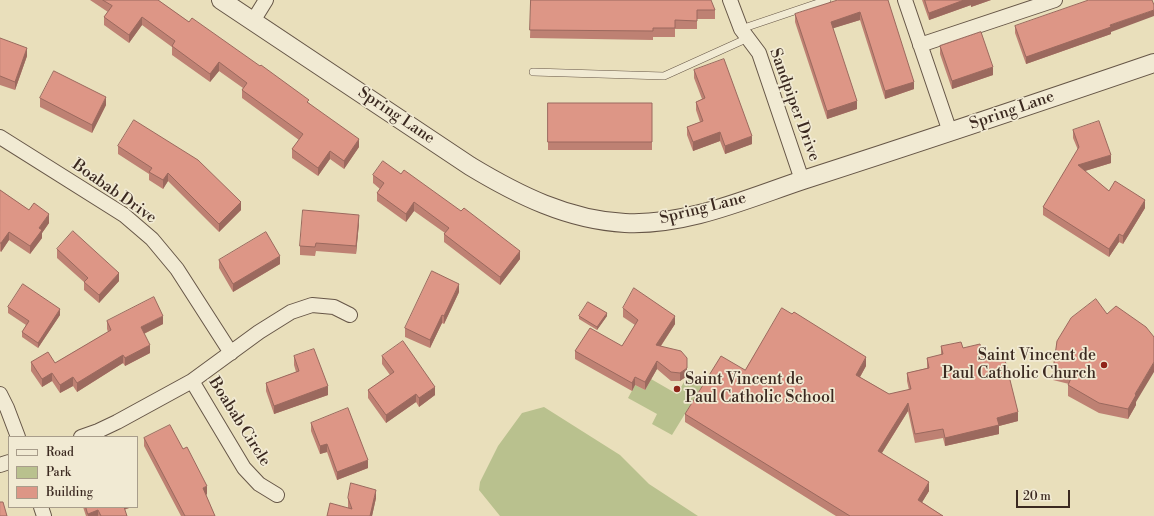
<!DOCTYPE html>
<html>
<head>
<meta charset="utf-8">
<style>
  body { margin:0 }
  #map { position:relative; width:1154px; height:516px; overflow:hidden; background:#e9dfbb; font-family:"Libre Bodoni",serif }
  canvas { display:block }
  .legend { position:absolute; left:8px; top:436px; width:130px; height:72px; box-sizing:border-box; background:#f1ead3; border:1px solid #a89d8b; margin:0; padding:5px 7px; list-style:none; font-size:12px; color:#3b2920 }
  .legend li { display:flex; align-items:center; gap:8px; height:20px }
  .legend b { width:20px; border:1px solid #a89d8b }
  .scale { position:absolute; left:1016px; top:490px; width:54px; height:18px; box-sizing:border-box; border:2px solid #3b2920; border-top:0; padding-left:5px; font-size:12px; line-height:14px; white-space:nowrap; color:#3b2920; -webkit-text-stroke:3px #f1ead3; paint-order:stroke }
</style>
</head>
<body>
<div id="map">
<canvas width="1154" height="516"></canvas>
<ul class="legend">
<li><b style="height:5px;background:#f1ead3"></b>Road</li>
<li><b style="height:11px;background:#b9c18e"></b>Park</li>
<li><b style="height:11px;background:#dd9686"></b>Building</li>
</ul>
<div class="scale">20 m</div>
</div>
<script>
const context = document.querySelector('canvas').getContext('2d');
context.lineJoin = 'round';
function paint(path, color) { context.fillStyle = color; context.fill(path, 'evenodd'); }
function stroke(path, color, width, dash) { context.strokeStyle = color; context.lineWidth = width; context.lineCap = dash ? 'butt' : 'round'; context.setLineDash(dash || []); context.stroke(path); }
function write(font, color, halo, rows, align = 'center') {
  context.font = font + ' "Libre Bodoni",serif'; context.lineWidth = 3.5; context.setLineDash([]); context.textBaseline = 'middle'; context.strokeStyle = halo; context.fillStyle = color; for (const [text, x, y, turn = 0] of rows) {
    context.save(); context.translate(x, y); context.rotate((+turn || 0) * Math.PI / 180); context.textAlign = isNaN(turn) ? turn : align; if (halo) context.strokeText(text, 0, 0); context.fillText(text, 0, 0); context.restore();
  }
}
paint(new Path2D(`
  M 687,377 L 702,386 L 672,435 L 652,424 L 657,414 L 628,398 L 635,385 L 645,390 L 651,379 L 677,394 Z
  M 544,407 L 620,455 L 649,484 L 698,516 L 500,516 L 479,490 L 480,482 L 498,446 L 522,413 Z`), '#b9c18e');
const service = new Path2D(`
  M 741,29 L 827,0
  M 533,72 L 664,76 L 748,38`);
const minor = new Path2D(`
  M 730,0 L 741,29 L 759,53 L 802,180
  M 905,0 L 950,132
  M 253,21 L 266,0
  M 920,45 L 1055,0
  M 0,137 L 124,215 L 152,239 L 177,269 L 231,353
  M 192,381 L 244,468 L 259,484 L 277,495
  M 0,394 L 7,408 L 18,437
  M 81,437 L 98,431 L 117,422 L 192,381 L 259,332 L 291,312 L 312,305 L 334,307 L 350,315
  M 0,465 L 9,462
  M 41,507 L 44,516`);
const tertiary = new Path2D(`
  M 221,0 L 470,166 C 518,195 568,220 625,223 C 686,226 746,199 803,180 C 921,142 1037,103 1154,63`);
stroke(service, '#665647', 8);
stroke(minor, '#665647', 16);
stroke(tertiary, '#665647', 20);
stroke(service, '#f1ead3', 7);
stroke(minor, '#f1ead3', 14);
stroke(tertiary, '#f1ead3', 18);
paint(new Path2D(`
  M 90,0 L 158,0 L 189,22 L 309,103 L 359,147 L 344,169 L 330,159 L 318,176 L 292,158 L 292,149 L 299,140 L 242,98 L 242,90 L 243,88 L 219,71 L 210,82 L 172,55 L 172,47 L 142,25 L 129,43 L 104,25 L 104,17 L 108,12 Z
  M 531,0 L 715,10 L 715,19 L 697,19 L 697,29 L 675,29 L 675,37 L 653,37 L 653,40 L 530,38 Z
  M 888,0 L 914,89 L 885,99 L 860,20 L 833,28 L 857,109 L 827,119 L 795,22 L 795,14 Z
  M 922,0 L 991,0 L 971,7 L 971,5 L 929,20 Z
  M 1015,26 L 1111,32 L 1111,34 L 1026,64 L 1015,33 Z
  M 0,38 L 27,56 L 15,90 L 0,85 Z
  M 940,46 L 993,75 L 952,89 L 940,54 Z
  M 694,70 L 752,144 L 725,154 L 720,141 L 693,151 L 687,135 L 687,127 L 700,122 L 696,110 L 696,102 L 702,99 L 694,78 Z
  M 40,98 L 106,105 L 92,133 L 40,107 Z
  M 548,103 L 652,103 L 652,150 L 548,150 Z
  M 1073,130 L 1111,163 L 1085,171 L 1109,191 L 1145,208 L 1123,244 L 1119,242 L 1109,257 L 1043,215 L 1043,207 L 1078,150 L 1073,138 Z
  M 118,146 L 241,210 L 219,232 L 168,181 L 163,189 L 149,180 L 149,174 L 118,154 Z
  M 373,175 L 520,259 L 500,285 L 444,242 L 444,234 L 445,233 L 414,211 L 406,222 L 377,201 L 377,193 L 380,189 L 373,183 Z
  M 0,190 L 29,210 L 49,223 L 42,233 L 42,238 L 30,254 L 9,240 L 1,252 L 0,251 Z
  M 359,223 L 356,254 L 316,251 L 315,256 L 300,255 L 300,246 Z
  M 57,249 L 119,281 L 99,303 L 84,290 L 84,282 L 57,258 Z
  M 219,260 L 280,264 L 233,292 L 219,268 Z
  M 459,292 L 444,324 L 442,323 L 430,348 L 405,337 L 405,328 Z
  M 8,307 L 60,315 L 38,348 L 22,337 L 22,332 L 26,325 L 8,313 Z
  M 623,308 L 675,324 L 661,346 L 687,376 L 680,381 L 671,381 L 657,369 L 645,390 L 635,385 L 632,391 L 575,359 L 575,351 L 622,346 L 635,325 L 623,317 Z
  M 579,316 L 607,316 L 597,330 L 579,319 Z
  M 107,321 L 163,324 L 144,334 L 150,353 L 125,366 L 123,363 L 77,392 L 73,386 L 60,393 L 52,381 L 42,387 L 31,371 L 31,362 L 55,363 L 108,332 L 107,329 Z
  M 1057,341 L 1136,402 L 1136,405 L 1128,419 L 1099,413 L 1068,396 L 1068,385 L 1069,384 L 1053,380 L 1053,370 Z
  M 941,346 L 963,348 L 983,357 L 1018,421 L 999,426 L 999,434 L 945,446 L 943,438 L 915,443 L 908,411 L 882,453 L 929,491 L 922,502 L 943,516 L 836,516 L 685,422 L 685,414 L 745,370 L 866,366 L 860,377 L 889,394 L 909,390 L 907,381 L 907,373 L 927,368 L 927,358 L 941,355 Z
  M 294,356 L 328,395 L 274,414 L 266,391 L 266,383 L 296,372 L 294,365 Z
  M 382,356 L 435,395 L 419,407 L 416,402 L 386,423 L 368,398 L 368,390 L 390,375 L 382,364 Z
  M 311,423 L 368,468 L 337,480 L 327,452 L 320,454 L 311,431 Z
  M 144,438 L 207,494 L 206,495 L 215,516 L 181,516 L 144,446 Z
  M 348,498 L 376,498 L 372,516 L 348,508 Z
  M 83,507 L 129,507 L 129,508 L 124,510 L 127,516 L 86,516 Z`), '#be8173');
paint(new Path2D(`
  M 964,0 L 971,0 L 971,5 L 929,20 L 929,13 Z
  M 971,0 L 991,0 L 971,7 Z
  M 1154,10 L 1154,16 L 1111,32 L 1111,34 L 1026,64 L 1026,57 L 1110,25 Z
  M 860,12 L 860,20 L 831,29 L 831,22 Z
  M 142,17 L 142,25 L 129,43 L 129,35 Z
  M 27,48 L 27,56 L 15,90 L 15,82 Z
  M 219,62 L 219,71 L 210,82 L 210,74 Z
  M 993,67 L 993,75 L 952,89 L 952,81 Z
  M 914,82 L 914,89 L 885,99 L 885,91 Z
  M 106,97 L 106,105 L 92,133 L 92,125 Z
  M 857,101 L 857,109 L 827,119 L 827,111 Z
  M 720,132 L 720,141 L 693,151 L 693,142 Z
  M 752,136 L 752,144 L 725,154 L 725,146 Z
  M 359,139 L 359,147 L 344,169 L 344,161 Z
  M 330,151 L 330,159 L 318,176 L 318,168 Z
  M 1111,155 L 1111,163 L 1078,173 L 1078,165 Z
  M 168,173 L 168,181 L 163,189 L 163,180 Z
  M 1145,200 L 1145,208 L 1123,244 L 1123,236 Z
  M 241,202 L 241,210 L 219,232 L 219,224 Z
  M 414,202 L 414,211 L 406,222 L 406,214 Z
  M 49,214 L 49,223 L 42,233 L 42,238 L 30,254 L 30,246 L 39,228 Z
  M 359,215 L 359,223 L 356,254 L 356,246 Z
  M 9,232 L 9,240 L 1,252 L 1,243 Z
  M 1119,234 L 1119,242 L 1109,257 L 1109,249 Z
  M 520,251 L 520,259 L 500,285 L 500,277 Z
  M 280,256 L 280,264 L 233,292 L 233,284 Z
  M 119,273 L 119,281 L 99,303 L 99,295 Z
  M 459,284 L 459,292 L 444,324 L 444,316 Z
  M 60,309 L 60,315 L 38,348 L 38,343 Z
  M 607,313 L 607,316 L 597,330 L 597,327 Z
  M 442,315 L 442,323 L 430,348 L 430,340 Z
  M 163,316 L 163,324 L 141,335 L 141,327 Z
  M 675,316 L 675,324 L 656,353 L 656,345 Z
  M 150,345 L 150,353 L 125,366 L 125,358 Z
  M 123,355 L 123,363 L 77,392 L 77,383 Z
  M 866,357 L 866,366 L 856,384 L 856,375 Z
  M 657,361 L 657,369 L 645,390 L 645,382 Z
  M 1154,362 L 1154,372 L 1136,402 L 1136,405 L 1128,419 L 1128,409 L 1135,394 Z
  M 687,368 L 687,376 L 680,381 L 680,373 Z
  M 52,373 L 52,381 L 42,387 L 42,379 Z
  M 73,377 L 73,386 L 60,393 L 60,385 Z
  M 635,377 L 635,385 L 632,391 L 632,383 Z
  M 328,386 L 328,395 L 274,414 L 274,406 Z
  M 435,387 L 435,395 L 419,407 L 419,398 Z
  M 416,394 L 416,402 L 386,423 L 386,415 Z
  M 908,403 L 908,411 L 878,459 L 878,451 Z
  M 1018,412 L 1018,421 L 999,426 L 999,434 L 945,446 L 945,438 L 997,418 Z
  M 327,444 L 327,452 L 320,454 L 320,446 Z
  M 368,460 L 368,468 L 337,480 L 337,472 Z
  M 929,482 L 929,491 L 918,509 L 918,500 Z
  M 207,486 L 207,494 L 203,497 L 203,488 Z
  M 376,490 L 376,498 L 372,516 L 370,516 Z
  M 122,507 L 129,507 L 129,508 L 122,510 Z
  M 98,510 L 98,516 L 88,516 L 88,514 Z`), '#9b695e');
const building = new Path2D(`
  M 103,0 L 158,0 L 189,22 L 192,18 L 260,66 L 261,65 L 309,100 L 307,102 L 359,139 L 344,161 L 330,151 L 318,168 L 292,149 L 303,134 L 242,90 L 247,83 L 219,62 L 210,74 L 172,46 L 175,41 L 142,17 L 129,35 L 104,17 L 112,6 Z
  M 531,0 L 711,0 L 715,10 L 697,10 L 697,21 L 675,20 L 675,28 L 653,28 L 653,31 L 530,30 Z
  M 838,0 L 888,0 L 914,82 L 885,91 L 860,12 L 831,22 L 857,101 L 827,111 L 795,14 Z
  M 925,0 L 964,0 L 929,13 Z
  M 1089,0 L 1152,0 L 1154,5 L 1154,10 L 1110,25 L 1111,27 L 1026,57 L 1015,26 Z
  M 981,32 L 993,67 L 952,81 L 940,46 Z
  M 0,38 L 27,48 L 15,82 L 0,76 Z
  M 724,59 L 752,136 L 725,146 L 720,132 L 693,142 L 687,127 L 703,121 L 696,102 L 705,98 L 694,70 Z
  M 54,71 L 106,97 L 92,125 L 40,98 Z
  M 548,103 L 652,103 L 652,142 L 548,142 Z
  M 134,120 L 198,160 L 241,202 L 219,224 L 168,173 L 163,180 L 149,172 L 152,168 L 118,146 Z
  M 1099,121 L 1111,155 L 1078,165 L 1109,191 L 1115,181 L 1145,200 L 1123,236 L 1119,234 L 1109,249 L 1043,207 L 1079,147 L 1073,130 Z
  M 383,161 L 401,174 L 404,170 L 461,211 L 464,208 L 520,251 L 500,277 L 444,234 L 449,228 L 414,202 L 406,214 L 377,193 L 384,183 L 373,175 Z
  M 0,190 L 29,210 L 34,203 L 49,214 L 39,228 L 42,230 L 30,246 L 9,232 L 1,243 L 0,243 Z
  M 303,210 L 359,215 L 356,246 L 316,243 L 315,247 L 300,246 Z
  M 73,231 L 119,273 L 99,295 L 84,282 L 88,278 L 57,249 Z
  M 266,232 L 280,256 L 233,284 L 219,260 Z
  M 432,271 L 459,284 L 444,316 L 442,315 L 430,340 L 405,328 Z
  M 23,284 L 60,309 L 38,343 L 22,332 L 29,321 L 8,307 Z
  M 634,288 L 675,316 L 656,345 L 681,351 L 687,358 L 687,368 L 680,373 L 671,372 L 657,361 L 645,382 L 635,377 L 632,383 L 575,351 L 590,328 L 622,346 L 638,320 L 623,308 Z
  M 154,297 L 163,316 L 141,327 L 150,345 L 125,358 L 123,355 L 77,383 L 73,377 L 60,385 L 52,373 L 42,379 L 31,362 L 48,352 L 55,363 L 111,330 L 107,321 Z
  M 1096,299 L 1107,314 L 1116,306 L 1146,327 L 1154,337 L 1154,362 L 1135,394 L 1136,395 L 1128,409 L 1099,403 L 1068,385 L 1073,374 L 1053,370 L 1057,341 L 1071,318 Z
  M 588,302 L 607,313 L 597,327 L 579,316 Z
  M 782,308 L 792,314 L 794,312 L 866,357 L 856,375 L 889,394 L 911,389 L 907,373 L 929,368 L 927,358 L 943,354 L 941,346 L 961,342 L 963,348 L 980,344 L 983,357 L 1003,352 L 1018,412 L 997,418 L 999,425 L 945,438 L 943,429 L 915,434 L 908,403 L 878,451 L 929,482 L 918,500 L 943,516 L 850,516 L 685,414 L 721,356 L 745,370 Z
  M 403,341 L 435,387 L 419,398 L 416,394 L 386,415 L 368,390 L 394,372 L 382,356 Z
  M 314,349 L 328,386 L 274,406 L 266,383 L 299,371 L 294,356 Z
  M 348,408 L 368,460 L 337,472 L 327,444 L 320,446 L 311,423 Z
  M 170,425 L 183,449 L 187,447 L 207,486 L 203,488 L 215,516 L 185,516 L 144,438 Z
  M 351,483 L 376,490 L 370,516 L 327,516 L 330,503 L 352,509 L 348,498 Z
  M 0,502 L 3,502 L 7,516 L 0,516 Z
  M 86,507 L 124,507 L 127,516 L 101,516 L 98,510 L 88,514 Z`);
paint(building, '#dd9686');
stroke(building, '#9b695e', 1);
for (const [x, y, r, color] of [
  [1104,365,4,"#8f2418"],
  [677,389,4,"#8f2418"]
]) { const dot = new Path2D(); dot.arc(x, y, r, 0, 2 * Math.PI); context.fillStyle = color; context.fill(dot); stroke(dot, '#f1ead3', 1.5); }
write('16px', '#3b2920', '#f1ead3', [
  ["Sandpiper Drive",794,105,70],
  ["Spring Lane",1012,111,-19],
  ["Spring Lane",396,116,34],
  ["Boabab Drive",114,192,35],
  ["Spring Lane",703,209,-14],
  ["Boabab Circle",239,422,58]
]);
write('16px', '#3b2920', '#f1ead3', [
  ["Saint Vincent de",1096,356],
  ["Paul Catholic Church",1096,374],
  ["Saint Vincent de",685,380,"left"],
  ["Paul Catholic School",685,398,"left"]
], 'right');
</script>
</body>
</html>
